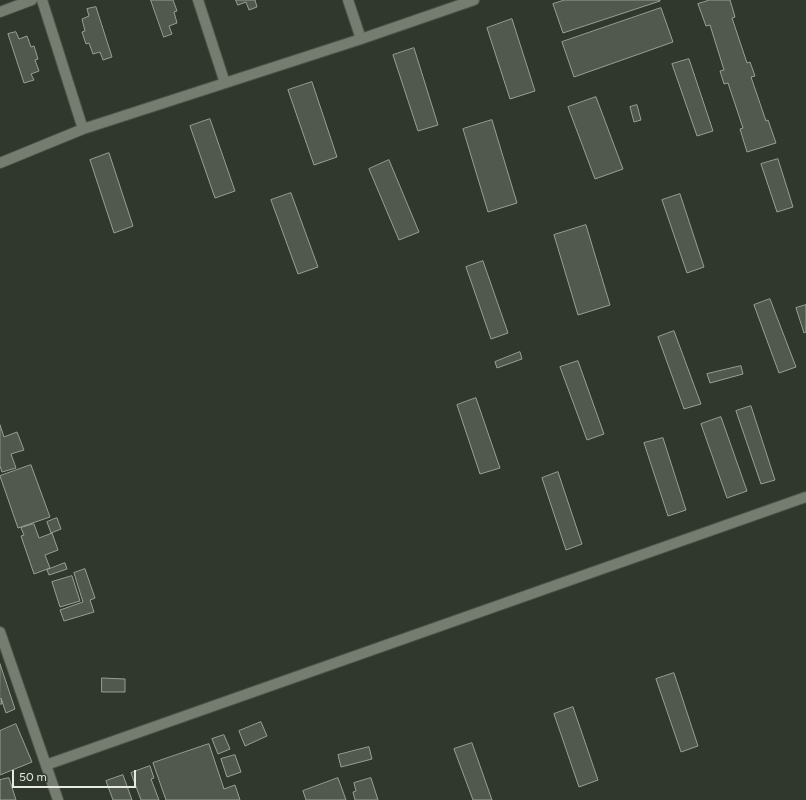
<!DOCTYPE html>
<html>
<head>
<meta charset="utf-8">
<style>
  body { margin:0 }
  #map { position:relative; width:806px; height:800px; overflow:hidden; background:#30372c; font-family:Figtree,sans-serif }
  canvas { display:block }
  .scale { position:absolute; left:12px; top:770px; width:124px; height:18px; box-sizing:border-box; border:2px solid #e6eae3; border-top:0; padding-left:5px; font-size:12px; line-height:14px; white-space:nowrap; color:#e6eae3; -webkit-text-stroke:3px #30372c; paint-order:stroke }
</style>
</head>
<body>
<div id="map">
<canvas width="806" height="800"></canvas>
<div class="scale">50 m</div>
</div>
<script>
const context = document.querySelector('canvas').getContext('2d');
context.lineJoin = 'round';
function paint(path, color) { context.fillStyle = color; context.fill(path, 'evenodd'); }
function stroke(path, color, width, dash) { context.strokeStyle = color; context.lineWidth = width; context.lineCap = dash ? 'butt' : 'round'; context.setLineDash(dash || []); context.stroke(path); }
const building = new Path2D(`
  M 151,0 L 173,0 L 177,11 L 174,12 L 177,23 L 169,26 L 172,34 L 164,37 Z
  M 236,0 L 255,0 L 257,7 L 249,10 L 246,2 L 238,5 Z
  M 565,0 L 660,0 L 660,1 L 563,33 L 553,4 Z
  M 710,0 L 730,0 L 735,17 L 732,18 L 747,63 L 750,62 L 755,76 L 751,77 L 766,121 L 768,120 L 776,143 L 747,152 L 740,129 L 743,128 L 728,83 L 724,84 L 720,71 L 724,70 L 710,25 L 706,26 L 698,4 Z
  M 96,7 L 112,57 L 103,60 L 100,52 L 93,54 L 89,43 L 86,44 L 82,32 L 85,31 L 82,19 L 89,16 L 87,9 Z
  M 661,8 L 673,42 L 574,77 L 562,42 Z
  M 512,19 L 535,91 L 510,99 L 487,28 Z
  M 16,32 L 19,39 L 27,36 L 31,47 L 34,46 L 38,59 L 35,60 L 39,71 L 31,74 L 34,80 L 24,83 L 8,34 Z
  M 414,48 L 438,125 L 418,131 L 393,55 Z
  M 689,59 L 713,131 L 697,136 L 672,64 Z
  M 312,82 L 337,157 L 314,165 L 288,90 Z
  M 596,97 L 623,169 L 595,179 L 568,107 Z
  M 637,105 L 641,120 L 634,122 L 630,107 Z
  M 210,119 L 235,191 L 215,198 L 190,126 Z
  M 492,120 L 517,203 L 488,212 L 463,129 Z
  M 109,153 L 133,226 L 114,233 L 90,160 Z
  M 778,159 L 793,207 L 777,212 L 761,164 Z
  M 389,160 L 419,232 L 399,240 L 369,169 Z
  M 291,193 L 318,267 L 298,274 L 271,200 Z
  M 680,194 L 704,267 L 687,273 L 662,200 Z
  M 586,225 L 610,305 L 578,315 L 554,235 Z
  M 483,261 L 508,333 L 491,339 L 466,267 Z
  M 770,299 L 796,367 L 779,373 L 754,305 Z
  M 806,305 L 806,332 L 804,333 L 796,308 Z
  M 674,331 L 701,404 L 684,409 L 658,337 Z
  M 520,352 L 522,359 L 497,368 L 495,362 Z
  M 578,361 L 604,434 L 587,440 L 560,367 Z
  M 741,366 L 743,374 L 710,383 L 707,374 Z
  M 476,398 L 500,468 L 480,474 L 457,405 Z
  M 751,406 L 775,480 L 761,484 L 736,411 Z
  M 721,417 L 747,491 L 727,498 L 701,424 Z
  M 0,425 L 4,437 L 17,432 L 24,450 L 11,454 L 16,468 L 2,472 L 0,466 Z
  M 663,438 L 686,510 L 668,516 L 644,443 Z
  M 31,465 L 50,517 L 18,528 L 0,476 Z
  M 558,472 L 582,544 L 566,550 L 542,478 Z
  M 57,518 L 61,529 L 51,533 L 47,522 Z
  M 34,524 L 39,538 L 52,533 L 58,550 L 45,555 L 50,568 L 34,574 L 21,536 L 24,535 L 21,528 Z
  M 65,563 L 67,569 L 49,575 L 47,570 Z
  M 85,569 L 95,598 L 90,600 L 94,612 L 64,621 L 60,610 L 83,602 L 74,573 Z
  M 72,576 L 80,601 L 60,607 L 52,582 Z
  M 0,664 L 15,709 L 6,713 L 1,698 L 2,704 L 0,704 Z
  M 674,673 L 698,746 L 681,752 L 656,679 Z
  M 102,678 L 125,679 L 125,692 L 102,692 Z
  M 573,707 L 598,780 L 579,787 L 554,714 Z
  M 261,722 L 267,736 L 245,746 L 239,731 Z
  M 16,724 L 32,762 L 0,775 L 0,731 Z
  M 224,735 L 230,749 L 218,754 L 212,739 Z
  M 472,743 L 492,800 L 473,800 L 454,749 Z
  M 209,744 L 224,789 L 235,785 L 240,800 L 166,800 L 153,763 Z
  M 369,747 L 372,759 L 341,767 L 338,755 Z
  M 235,755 L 241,772 L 227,777 L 221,759 Z
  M 150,766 L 154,778 L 151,779 L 159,800 L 141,800 L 131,773 Z
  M 123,775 L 132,800 L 113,800 L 106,781 Z
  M 9,778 L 16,800 L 0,800 L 0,780 Z
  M 338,778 L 346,800 L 306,800 L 303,791 Z
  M 371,778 L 378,800 L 355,800 L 353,792 L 356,791 L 354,783 Z`);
paint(building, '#51584d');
stroke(building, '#989f93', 1);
const service = new Path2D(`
  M 42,0 L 83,129
  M 198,0 L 225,83
  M 348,0 L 361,39
  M 0,12 L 32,0
  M 0,163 L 83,129 L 361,39 L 474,0
  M 0,632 L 58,800
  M 46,765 L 806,497`);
stroke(service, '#4e534b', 12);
stroke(service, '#757d71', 10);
</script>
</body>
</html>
